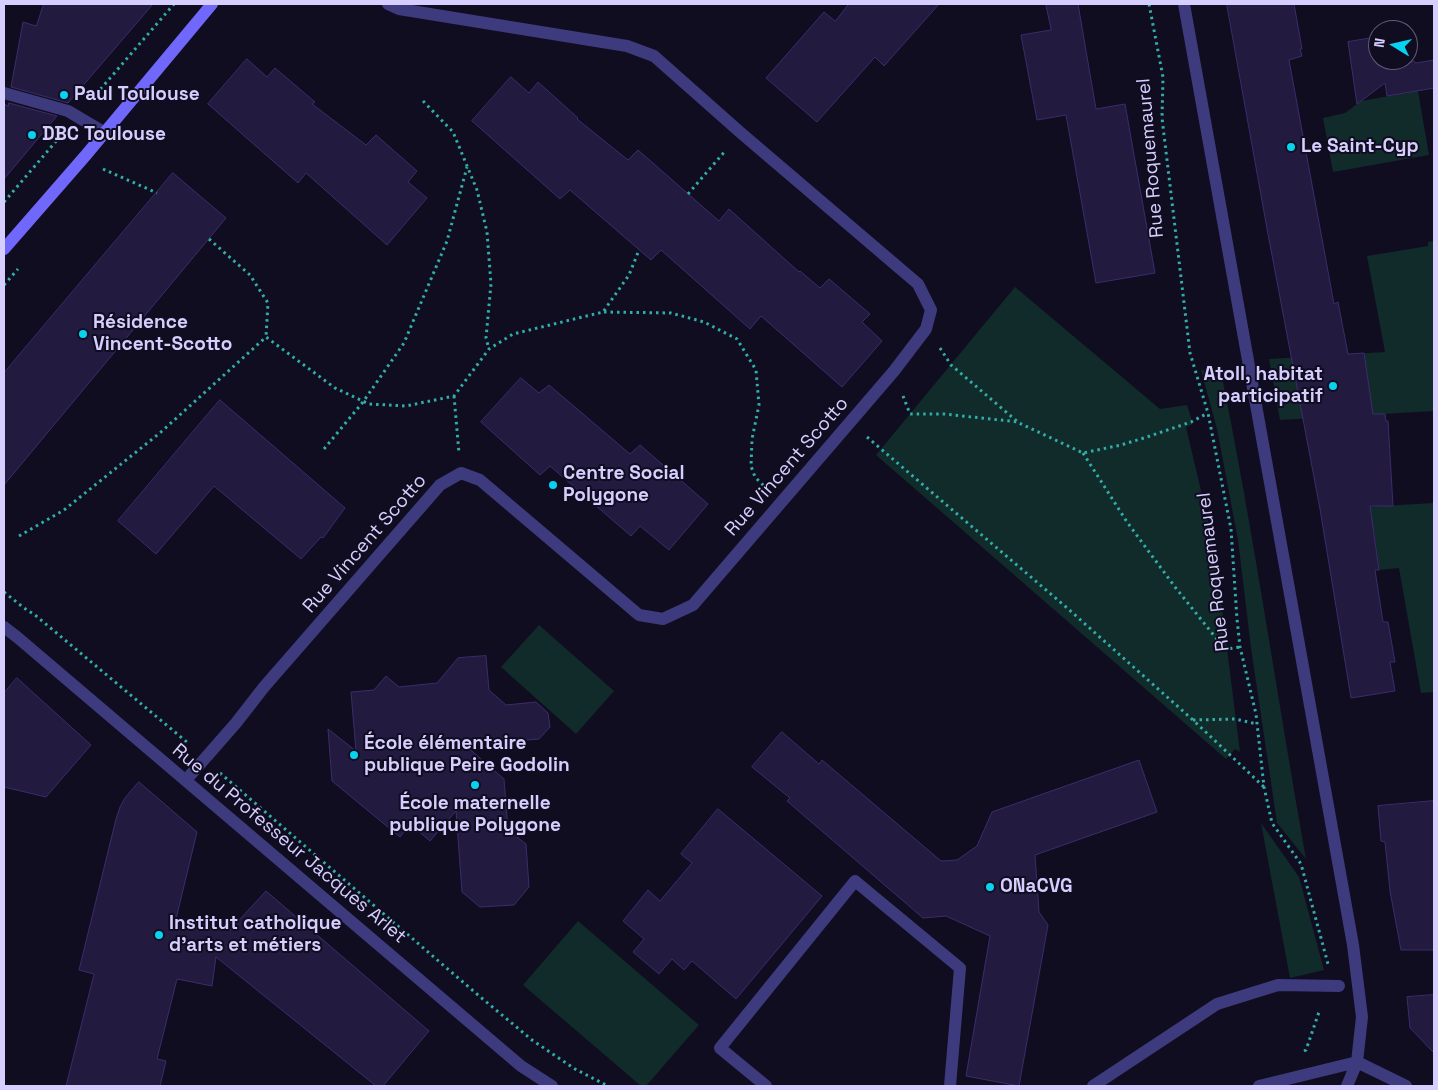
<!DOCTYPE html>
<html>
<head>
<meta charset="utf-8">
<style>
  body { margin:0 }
  #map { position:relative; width:1438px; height:1090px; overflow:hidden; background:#110d20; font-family:"Space Grotesk",sans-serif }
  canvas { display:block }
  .frame { position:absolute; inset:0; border:5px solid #d5cefe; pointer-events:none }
  .north { position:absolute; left:1368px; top:20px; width:50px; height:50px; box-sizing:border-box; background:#110d20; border:1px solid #5f5a79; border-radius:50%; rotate:279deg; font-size:14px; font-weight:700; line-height:20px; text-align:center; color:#d5cefe }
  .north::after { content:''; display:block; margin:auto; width:18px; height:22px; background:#07d2f0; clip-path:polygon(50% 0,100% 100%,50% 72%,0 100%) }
</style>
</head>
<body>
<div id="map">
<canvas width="1438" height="1090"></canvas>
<div class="frame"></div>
<div class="north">N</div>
</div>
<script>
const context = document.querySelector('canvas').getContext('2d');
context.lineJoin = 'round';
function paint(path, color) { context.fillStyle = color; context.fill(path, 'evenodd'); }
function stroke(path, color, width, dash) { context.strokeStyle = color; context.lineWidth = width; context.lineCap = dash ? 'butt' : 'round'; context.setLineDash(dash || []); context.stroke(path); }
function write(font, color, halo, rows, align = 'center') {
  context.font = font + ' "Space Grotesk",sans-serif'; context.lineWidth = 4; context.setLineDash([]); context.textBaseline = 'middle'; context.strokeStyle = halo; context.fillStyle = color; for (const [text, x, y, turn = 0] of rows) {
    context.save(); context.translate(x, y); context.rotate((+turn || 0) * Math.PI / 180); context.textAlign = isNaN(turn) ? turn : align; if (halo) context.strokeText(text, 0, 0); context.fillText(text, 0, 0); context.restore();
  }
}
paint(new Path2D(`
  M 1418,91 L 1429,155 L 1333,172 L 1323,118 L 1345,113 L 1361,101 Z
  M 1434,241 L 1434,411 L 1280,420 L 1269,359 L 1385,352 L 1367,256 L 1428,246 L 1428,242 Z
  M 1015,287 L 1160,409 L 1187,405 L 1193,424 L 1186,427 L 1219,567 L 1217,569 L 1240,752 L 1235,749 L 1226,759 L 876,455 Z
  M 1201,370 L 1221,372 C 1254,534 1277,697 1306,859 L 1277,823 L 1251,648 L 1238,540 L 1217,429 Z
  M 1434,503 L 1434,692 L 1421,693 L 1399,568 L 1379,570 L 1374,531 L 1364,507 Z
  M 539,625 L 614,691 L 576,734 L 501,667 Z
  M 1261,823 L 1299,877 L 1324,970 L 1290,978 Z
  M 578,921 L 699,1025 L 646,1086 L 641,1086 L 523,985 Z`), '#112a2a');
const building = new Path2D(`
  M 44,4 L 153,4 L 68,103 L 11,87 L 23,22 L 36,26 Z
  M 849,4 L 939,4 L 884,66 L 875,57 L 817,122 L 766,78 L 824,12 L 835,21 Z
  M 1046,4 L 1078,4 L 1096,109 L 1125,104 L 1155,273 L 1096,283 L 1066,115 L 1037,120 L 1021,35 L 1051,30 Z
  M 1227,4 L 1294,4 L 1302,49 L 1300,49 L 1302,56 L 1289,60 L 1334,304 L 1338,302 L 1348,354 L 1364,353 L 1373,414 L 1385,414 L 1386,421 L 1388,421 L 1393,506 L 1370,506 L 1379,570 L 1375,570 L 1383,622 L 1388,622 L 1395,662 L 1390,662 L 1395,691 L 1351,698 L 1320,509 L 1268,234 Z
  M 1378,37 L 1378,60 L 1408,60 L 1408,57 L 1416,63 L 1434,60 L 1434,88 L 1387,96 L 1385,83 L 1357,104 L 1348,42 Z
  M 247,59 L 267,77 L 275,68 L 315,102 L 312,104 L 366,145 L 376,135 L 417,171 L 408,182 L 427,198 L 387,245 L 306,173 L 298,183 L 208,104 Z
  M 511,77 L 529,93 L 538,82 L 578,118 L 577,119 L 628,160 L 638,150 L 719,221 L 729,209 L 799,272 L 800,271 L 820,288 L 829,279 L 870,314 L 862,322 L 882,341 L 842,387 L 761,316 L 750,329 L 661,250 L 651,260 L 570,190 L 560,199 L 472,121 Z
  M 9,103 L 57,116 L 4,179 L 4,104 L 8,106 Z
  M 173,173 L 226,218 L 4,485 L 4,373 Z
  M 521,378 L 539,393 L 549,385 L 630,454 L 640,445 L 708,504 L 669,550 L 640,526 L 631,536 L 550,466 L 540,475 L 481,422 Z
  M 220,400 L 345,508 L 323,538 L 321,537 L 301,559 L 214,486 L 156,554 L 118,521 Z
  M 486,656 L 489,690 L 506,705 L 536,702 L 548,713 L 550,727 L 539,739 L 465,745 L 504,779 L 508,830 L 526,844 L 529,887 L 514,905 L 480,907 L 462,892 L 456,811 L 430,841 L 410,824 L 400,837 L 332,781 L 328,729 L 356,751 L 351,692 L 374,690 L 386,676 L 399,687 L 437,683 L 458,658 Z
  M 17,678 L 91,745 L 46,797 L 4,787 L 4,693 Z
  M 782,732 L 819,764 L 822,760 L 941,861 L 957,860 L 977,846 L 992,812 L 1139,760 L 1157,812 L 1035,855 L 1039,912 L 1048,925 L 1019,1086 L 966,1076 L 990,936 L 946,916 L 923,918 L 787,801 L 790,798 L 752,767 Z
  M 139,782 L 197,832 L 176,919 L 230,930 L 266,891 L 429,1031 L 383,1086 L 376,1086 L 216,957 L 212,986 L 177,979 L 157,1059 L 166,1061 L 160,1086 L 66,1086 L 94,974 L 79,970 L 116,819 L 120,807 L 125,798 Z
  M 1434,801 L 1434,950 L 1401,950 L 1390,891 L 1385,842 L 1381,841 L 1378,806 Z
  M 718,809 L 822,896 L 736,999 L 692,961 L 684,970 L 672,959 L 659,974 L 633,952 L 644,939 L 623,921 L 648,890 L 660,901 L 692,863 L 681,854 Z
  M 1434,995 L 1434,1053 L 1410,1028 L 1407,997 Z`);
paint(building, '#231a40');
stroke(building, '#3b2d6c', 1);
stroke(new Path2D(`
  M 1149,4 L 1163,77 L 1162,118 L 1190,353 L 1208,413 L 1231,529 L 1237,619 L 1240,647 L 1256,714 L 1264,787 L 1272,823 L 1301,864 L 1328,964
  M 92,99 L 174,4
  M 423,101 L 453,132 L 477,190 L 487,232 L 491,284 L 486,338 L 489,349
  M 103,169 L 157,193
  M 688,194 L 726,150
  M 4,202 L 64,132
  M 209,239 L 250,275 L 268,303 L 266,337
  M 4,285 L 18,269
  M 604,312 L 671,313 L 704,322 L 737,339 L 756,370 L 759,405 L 752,439 L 751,466 L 755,477 L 766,488
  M 940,348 L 951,365 L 1019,423 L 1083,453 L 1121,445 L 1147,437 L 1191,422 L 1208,413
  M 454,396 L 459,453
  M 903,396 L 910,414 L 944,414 L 1019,422
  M 867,437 L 1066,607 L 1193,720 L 1264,787
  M 324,449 L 363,402 L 404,343 L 447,241 L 467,167
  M 1083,453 L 1127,522 L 1175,587 L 1224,648 L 1227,649 L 1240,647
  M 19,536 L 64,510 L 161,432 L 266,337 L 335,388 L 369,404 L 406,406 L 454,396 L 489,349 L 513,334 L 603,312 L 629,275 L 639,250
  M 4,592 L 24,608 L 35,615 L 188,743
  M 1193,720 L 1235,719 L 1257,724
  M 220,773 L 478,995 L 532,1040 L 575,1069 L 608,1086
  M 1304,1051 L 1306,1050 L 1320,1009`), '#31aeaa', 3, [2.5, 4]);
stroke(new Path2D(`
  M 766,1086 L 720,1048 L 855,881 L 960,968 L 950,1086
  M 1093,1086 L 1217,1004 L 1278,985 L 1339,986`), '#3e3a7e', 12);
stroke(new Path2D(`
  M 1184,4 L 1353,945 L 1362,1017 L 1357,1062 L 1347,1086
  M 4,93 L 68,111 L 105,133
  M 4,627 L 17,637 L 521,1066 L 552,1086
  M 186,780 L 236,723 L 264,687 L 440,485 L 461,473 L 480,480 L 639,615 L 663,619 L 693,605 L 894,371 L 926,329 L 931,310 L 918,284 L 741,133 L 654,56 L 627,46 L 399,9 L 388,4
  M 1259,1086 L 1357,1062 L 1406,1086`), '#3e3a7e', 12);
stroke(new Path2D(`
  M 4,249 L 86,155 L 212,4`), '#7068fa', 12);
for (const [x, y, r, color] of [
  [64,95,5,"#07d2f0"],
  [32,135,5,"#07d2f0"],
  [1291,147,5,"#07d2f0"],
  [83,334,5,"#07d2f0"],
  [1333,386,5,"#07d2f0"],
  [553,485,5,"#07d2f0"],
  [354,755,5,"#07d2f0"],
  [475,785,5,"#07d2f0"],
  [990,887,5,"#07d2f0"],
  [159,935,5,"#07d2f0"]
]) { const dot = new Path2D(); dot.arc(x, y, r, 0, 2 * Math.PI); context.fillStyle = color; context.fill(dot); stroke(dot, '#110d20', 2); }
write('bold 19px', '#d5cefe', '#110d20', [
  ["Paul Toulouse",74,95],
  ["DBC Toulouse",42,135],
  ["Le Saint-Cyp",1301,147],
  ["Résidence",93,323],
  ["Vincent-Scotto",93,345],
  ["Atoll, habitat",1323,375,"right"],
  ["participatif",1323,397,"right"],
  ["Centre Social",563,474],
  ["Polygone",563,496],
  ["École élémentaire",364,744],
  ["publique Peire Godolin",364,766],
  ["École maternelle",475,804,"center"],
  ["publique Polygone",475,826,"center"],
  ["ONaCVG",1000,887],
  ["Institut catholique",169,924],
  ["d'arts et métiers",169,946]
], 'left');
write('19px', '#d5cefe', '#110d20', [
  ["Rue Roquemaurel",1151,158,-95],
  ["Rue Vincent Scotto",787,467,-49],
  ["Rue Vincent Scotto",365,544,-49],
  ["Rue Roquemaurel",1214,572,-97],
  ["Rue du Professeur Jacques Arlet",289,844,40]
]);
</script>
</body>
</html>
